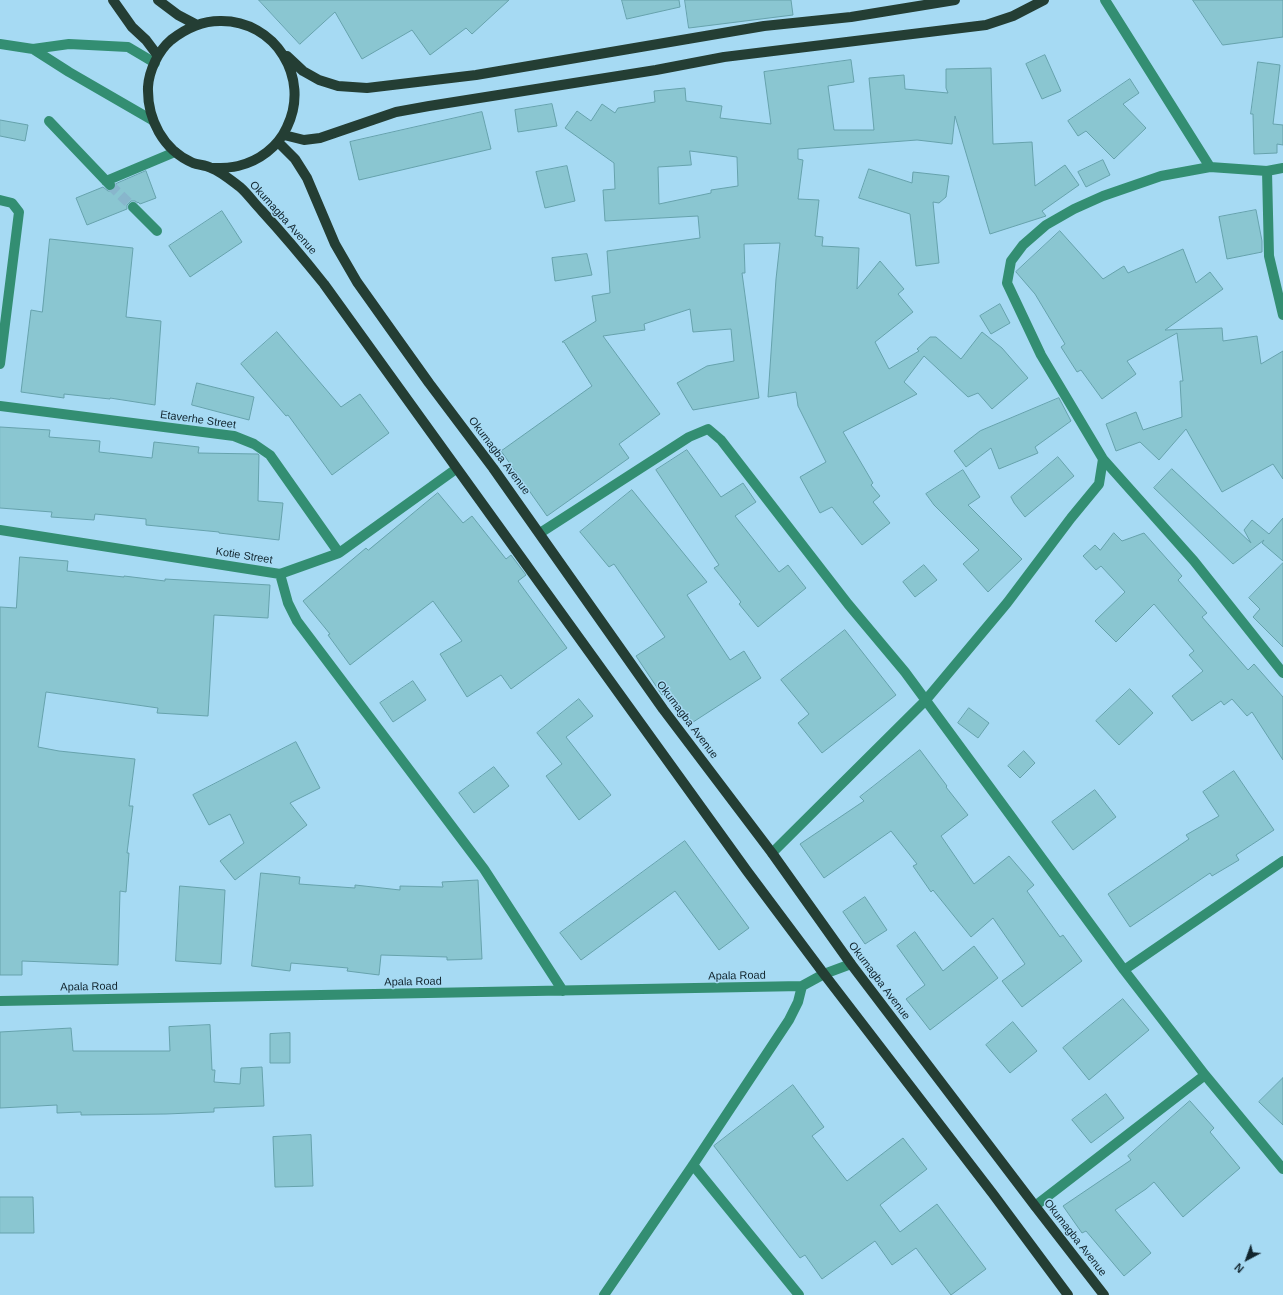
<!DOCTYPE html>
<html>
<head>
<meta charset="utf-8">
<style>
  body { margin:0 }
  #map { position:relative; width:1283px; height:1295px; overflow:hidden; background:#a6daf3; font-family:Helvetica,sans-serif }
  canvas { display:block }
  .north { position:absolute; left:1227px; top:1239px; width:40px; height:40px; -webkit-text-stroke:3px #a6daf3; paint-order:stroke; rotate:221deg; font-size:11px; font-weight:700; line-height:16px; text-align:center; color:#11252e }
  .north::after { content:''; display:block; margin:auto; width:14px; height:18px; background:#11252e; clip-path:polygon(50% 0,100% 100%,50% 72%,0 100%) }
</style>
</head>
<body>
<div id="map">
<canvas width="1283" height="1295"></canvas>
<div class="north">N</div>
</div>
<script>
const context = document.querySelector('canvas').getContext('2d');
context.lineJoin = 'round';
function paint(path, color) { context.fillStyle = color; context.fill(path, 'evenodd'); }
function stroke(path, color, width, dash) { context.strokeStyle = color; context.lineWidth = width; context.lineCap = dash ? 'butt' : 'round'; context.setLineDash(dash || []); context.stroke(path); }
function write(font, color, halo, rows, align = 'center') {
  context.font = font + ' Helvetica,sans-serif'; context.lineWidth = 3; context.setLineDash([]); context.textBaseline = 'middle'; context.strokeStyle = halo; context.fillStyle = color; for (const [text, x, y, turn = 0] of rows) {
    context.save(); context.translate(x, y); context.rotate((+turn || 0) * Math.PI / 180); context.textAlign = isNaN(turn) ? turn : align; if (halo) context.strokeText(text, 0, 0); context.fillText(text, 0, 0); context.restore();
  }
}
const building = new Path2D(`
  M 259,0 L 509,0 L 472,34 L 466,28 L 430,55 L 412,30 L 362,59 L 335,12 L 300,44 Z
  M 622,0 L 679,0 L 680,7 L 627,19 Z
  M 685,0 L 791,0 L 793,15 L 689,28 Z
  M 1193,0 L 1283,0 L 1283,37 L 1223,45 Z
  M 1045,55 L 1061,91 L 1042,99 L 1026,64 Z
  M 851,60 L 854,82 L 828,86 L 834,130 L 874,130 L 869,78 L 904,75 L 905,89 L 948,93 L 946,88 L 946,69 L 991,68 L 993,144 L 1032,142 L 1035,186 L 1065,165 L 1079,185 L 1042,211 L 1046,216 L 990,234 L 955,116 L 952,144 L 917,140 L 798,149 L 798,159 L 803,160 L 798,199 L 819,200 L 815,236 L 823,237 L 822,246 L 859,248 L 857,289 L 880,261 L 904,289 L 898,294 L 913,312 L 875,342 L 889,369 L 919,351 L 917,349 L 930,337 L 936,337 L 961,359 L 982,332 L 1002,348 L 1028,378 L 992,409 L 978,393 L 968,397 L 924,356 L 904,382 L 917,394 L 843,432 L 873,483 L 871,485 L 880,496 L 873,502 L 890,523 L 862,545 L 832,507 L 820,513 L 800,477 L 826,462 L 798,406 L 796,392 L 768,397 L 776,279 L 780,243 L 744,244 L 745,273 L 742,273 L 759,398 L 693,410 L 677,383 L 707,366 L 734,361 L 731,329 L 693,332 L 690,309 L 644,324 L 645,330 L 603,336 L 660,414 L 619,444 L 629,458 L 547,516 L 501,451 L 592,386 L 564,342 L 562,342 L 596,321 L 592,296 L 610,293 L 607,251 L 700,238 L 698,216 L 605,221 L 603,190 L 615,189 L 614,163 L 565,128 L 577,111 L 591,121 L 602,104 L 615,113 L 618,108 L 655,102 L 654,91 L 685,88 L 686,101 L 722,106 L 720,118 L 771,124 L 764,72 ZM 690,151 L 737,157 L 738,186 L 711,190 L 711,193 L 659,204 L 658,167 L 691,165 Z
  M 1258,62 L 1280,65 L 1273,124 L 1283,125 L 1283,145 L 1277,144 L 1277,153 L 1254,154 L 1253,114 L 1251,114 Z
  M 1130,79 L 1139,93 L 1123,104 L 1146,128 L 1114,159 L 1086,131 L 1078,136 L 1068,121 Z
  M 552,104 L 557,126 L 518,132 L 515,110 Z
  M 482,112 L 491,149 L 359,180 L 350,142 Z
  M 0,120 L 28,125 L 25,141 L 0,136 Z
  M 1103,160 L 1110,175 L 1086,187 L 1078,172 Z
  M 567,166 L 575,201 L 545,208 L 536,172 Z
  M 869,169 L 912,183 L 913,172 L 949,176 L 946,197 L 939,203 L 933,202 L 939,263 L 916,266 L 910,214 L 859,198 Z
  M 146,171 L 156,198 L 140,204 L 138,202 L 138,203 L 135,201 L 131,201 L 127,205 L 127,209 L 87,225 L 76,198 L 103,187 L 108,191 L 112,191 L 116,187 L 116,184 Z
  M 1256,210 L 1262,241 L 1262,252 L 1227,259 L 1219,217 Z
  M 222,211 L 242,242 L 190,277 L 169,246 Z
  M 1060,231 L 1103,279 L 1124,266 L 1128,273 L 1183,249 L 1196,283 L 1210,272 L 1223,289 L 1165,330 L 1222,328 L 1223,341 L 1257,336 L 1261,364 L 1283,351 L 1283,479 L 1273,464 L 1222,492 L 1186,429 L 1159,460 L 1140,442 L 1116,451 L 1106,424 L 1136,412 L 1143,430 L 1182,417 L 1180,381 L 1183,381 L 1177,333 L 1127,361 L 1136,374 L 1102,399 L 1081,370 L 1077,372 L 1061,347 L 1065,344 L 1035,294 L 1016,272 Z
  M 50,239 L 133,248 L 126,317 L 161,321 L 155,405 L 110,398 L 110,399 L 64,394 L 64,398 L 21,392 L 31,310 L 42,312 Z
  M 587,254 L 592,275 L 555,281 L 552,258 Z
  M 1000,304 L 1010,323 L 991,334 L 980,316 Z
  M 277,332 L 341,407 L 360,394 L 389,433 L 332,475 L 288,415 L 286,416 L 241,364 Z
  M 197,383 L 254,397 L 249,420 L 192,405 Z
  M 1059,398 L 1071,421 L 1035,447 L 1038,453 L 999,469 L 991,448 L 966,467 L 954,451 L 980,431 Z
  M 0,427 L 50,430 L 49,437 L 100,441 L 99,452 L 152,458 L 154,442 L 199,447 L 198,453 L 258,454 L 259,455 L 258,501 L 283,503 L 279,540 L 219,533 L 219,532 L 146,525 L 146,519 L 95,514 L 94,520 L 51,517 L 52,512 L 0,508 Z
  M 687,450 L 721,497 L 743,483 L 756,502 L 735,516 L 779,572 L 788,565 L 806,588 L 758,627 L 739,604 L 741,602 L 714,568 L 719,565 L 656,470 Z
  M 1058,457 L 1074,476 L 1025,517 L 1014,503 L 1011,497 Z
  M 1172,469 L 1251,543 L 1244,530 L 1252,520 L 1269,534 L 1283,518 L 1283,561 L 1262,543 L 1264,540 L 1233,564 L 1154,488 Z
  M 963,470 L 980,497 L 968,505 L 1022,559 L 988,592 L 963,564 L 979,550 L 934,505 L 926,494 Z
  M 632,490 L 707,582 L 687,595 L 730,660 L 744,651 L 761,678 L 687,726 L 665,693 L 662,695 L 636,656 L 665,637 L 614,564 L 609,567 L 580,532 Z
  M 438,493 L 463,523 L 472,516 L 506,559 L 511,555 L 526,575 L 518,581 L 567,648 L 511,689 L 501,675 L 467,697 L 440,654 L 462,641 L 433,601 L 350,665 L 328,635 L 330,634 L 303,601 L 366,548 L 368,550 Z
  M 1114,533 L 1122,541 L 1144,533 L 1182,576 L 1178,580 L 1207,613 L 1202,617 L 1248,670 L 1254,664 L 1283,697 L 1283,760 L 1252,712 L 1247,716 L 1232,699 L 1224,705 L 1221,701 L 1192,721 L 1172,696 L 1203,671 L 1189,655 L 1194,651 L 1154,604 L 1116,642 L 1095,621 L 1125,592 L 1101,566 L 1096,570 L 1083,556 L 1095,545 L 1100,550 Z
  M 20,557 L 68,561 L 67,571 L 124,577 L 124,576 L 165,581 L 165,579 L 270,585 L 268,618 L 214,615 L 208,716 L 157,713 L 158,708 L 46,692 L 38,747 L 59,751 L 135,759 L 129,806 L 133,806 L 127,853 L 129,853 L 126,892 L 120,891 L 118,965 L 22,961 L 22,975 L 0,975 L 0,607 L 16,608 Z
  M 1283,563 L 1283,647 L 1253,617 L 1260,609 L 1249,598 Z
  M 924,565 L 937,580 L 915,597 L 903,582 Z
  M 845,630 L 896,695 L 822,753 L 798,723 L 809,714 L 781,680 Z
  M 413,681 L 426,700 L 393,722 L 380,703 Z
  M 1130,689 L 1153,713 L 1119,745 L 1096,721 Z
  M 579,699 L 593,716 L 566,737 L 611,795 L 579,820 L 546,776 L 562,764 L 537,733 Z
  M 969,708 L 989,723 L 978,738 L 958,723 Z
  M 296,742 L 320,788 L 290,803 L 307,825 L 235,880 L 220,861 L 244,843 L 230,814 L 209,825 L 193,795 Z
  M 920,750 L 947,786 L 946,787 L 968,815 L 941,836 L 974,884 L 1009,856 L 1034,885 L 1027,891 L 1060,937 L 1063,935 L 1082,961 L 1022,1007 L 1002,981 L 1025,964 L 993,918 L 971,937 L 933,890 L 931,892 L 913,866 L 917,864 L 891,831 L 824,878 L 800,844 L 864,801 L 860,797 Z
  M 1024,751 L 1035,763 L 1020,778 L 1008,766 Z
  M 494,767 L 509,786 L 474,813 L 459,793 Z
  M 1234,771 L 1274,830 L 1236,855 L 1239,860 L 1212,876 L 1210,873 L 1130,927 L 1108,894 L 1189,839 L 1186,835 L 1219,816 L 1203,792 Z
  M 1095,790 L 1116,817 L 1073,850 L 1052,822 Z
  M 685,841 L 749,928 L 719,950 L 675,891 L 581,960 L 560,933 Z
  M 261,873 L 300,877 L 299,884 L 355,888 L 355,885 L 400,890 L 400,886 L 443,887 L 442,882 L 478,880 L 482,959 L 447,960 L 447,957 L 381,955 L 379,975 L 347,971 L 348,968 L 291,963 L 290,971 L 252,966 Z
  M 180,886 L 225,890 L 221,964 L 176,961 Z
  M 865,897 L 887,930 L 865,944 L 843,912 Z
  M 915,932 L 943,971 L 974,946 L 998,978 L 930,1030 L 906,999 L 925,985 L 897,946 Z
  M 1123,999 L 1149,1030 L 1089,1080 L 1063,1048 Z
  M 1013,1022 L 1037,1051 L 1010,1073 L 986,1045 Z
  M 210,1025 L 212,1070 L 215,1070 L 214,1082 L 240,1084 L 241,1068 L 262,1067 L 264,1106 L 214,1108 L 214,1112 L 166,1114 L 81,1115 L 81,1112 L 57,1113 L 57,1105 L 0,1108 L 0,1032 L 71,1028 L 73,1051 L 170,1051 L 169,1027 Z
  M 290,1033 L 290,1063 L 270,1063 L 270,1034 Z
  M 1283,1078 L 1283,1125 L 1259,1102 Z
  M 793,1085 L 824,1127 L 812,1136 L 847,1181 L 903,1138 L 927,1169 L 880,1205 L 900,1232 L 937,1204 L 986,1269 L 951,1295 L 916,1248 L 892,1265 L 875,1241 L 822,1279 L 805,1255 L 800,1258 L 714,1146 Z
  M 1106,1094 L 1124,1118 L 1091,1143 L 1072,1120 Z
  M 1190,1101 L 1214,1128 L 1210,1132 L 1240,1168 L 1183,1217 L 1154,1182 L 1146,1189 L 1115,1210 L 1151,1253 L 1124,1276 L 1086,1231 L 1082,1233 L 1063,1206 L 1131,1160 L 1128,1156 Z
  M 311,1135 L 313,1186 L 275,1187 L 273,1137 Z
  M 0,1197 L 33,1197 L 34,1233 L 0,1233 Z`);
paint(building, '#8ac6d1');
stroke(building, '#66a2ac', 1);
stroke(new Path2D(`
  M 110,185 L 133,207`), '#88b6cc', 10, [10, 5]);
stroke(new Path2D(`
  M 1105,0 L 1210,167
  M 0,44 L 33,49 L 69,44 L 128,47 L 155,63
  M 33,49 L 69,72 L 152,120
  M 49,121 L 110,185
  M 1283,168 L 1267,171 L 1210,167 L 1161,176 L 1103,196 L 1074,209 L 1046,225 L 1023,245 L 1011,261 L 1007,283 L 1041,355 L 1103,459 L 1194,561 L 1283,673
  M 1267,171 L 1269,256 L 1283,315
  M 106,181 L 175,152
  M 0,200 L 12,203 L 19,212 L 0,364
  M 133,207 L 157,231
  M 0,406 L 234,436 L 254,444 L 270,455 L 339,553
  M 0,530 L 280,574 L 339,553 L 456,469
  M 540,533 L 689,437 L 708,429 L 721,440 L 848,604 L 905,672 L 1124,970 L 1205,1075 L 1283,1169
  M 280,574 L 288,603 L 297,621 L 484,869 L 563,991
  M 772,853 L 925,701 L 1007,603 L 1071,518 L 1099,484 L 1103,459
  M 1124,970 L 1283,861
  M 0,1001 L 802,986 L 824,974 L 851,964
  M 693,1165 L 799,1295
  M 1035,1206 L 1205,1075
  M 604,1295 L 693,1165 L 789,1020 L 798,1002 L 802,986`), '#338e72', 10);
stroke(new Path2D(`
  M 113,0 L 132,27 L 146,40 L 158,56
  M 158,0 L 178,15 L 197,25
  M 287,56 L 303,71 L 319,80 L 338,86 L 367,88 L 476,75 L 764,26 L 851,17 L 955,0
  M 284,135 L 304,140 L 320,138 L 396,112 L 429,106 L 656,70 L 724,57 L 986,25 L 1013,16 L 1044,0
  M 278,142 L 295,159 L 307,178 L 335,244 L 357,282 L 394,334 L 429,383 L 493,468 L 663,709 L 772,853 L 851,964 L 1035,1206 L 1104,1295
  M 213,168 C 220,168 230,168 238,166 C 259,161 278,147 287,127 C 311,78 275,20 220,21 C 201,21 185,29 171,40 C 158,51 149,71 148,87 C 147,119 163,150 193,163 C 199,165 206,165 211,168 C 220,171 232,181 240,187 C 248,194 254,203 261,210 C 283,234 304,259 324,284 L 747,871 L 824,974 L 993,1194 L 1068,1295`), '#243e34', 10);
write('11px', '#11252e', '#a6daf3', [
  ["Okumagba Avenue",283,218,48],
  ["Etaverhe Street",198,420,8],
  ["Okumagba Avenue",499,456,53],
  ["Kotie Street",244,556,9],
  ["Okumagba Avenue",687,720,53],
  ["Apala Road",737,976,-1],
  ["Okumagba Avenue",879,981,53],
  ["Apala Road",413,982,-1],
  ["Apala Road",89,987,-1],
  ["Okumagba Avenue",1075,1238,52]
]);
</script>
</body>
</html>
